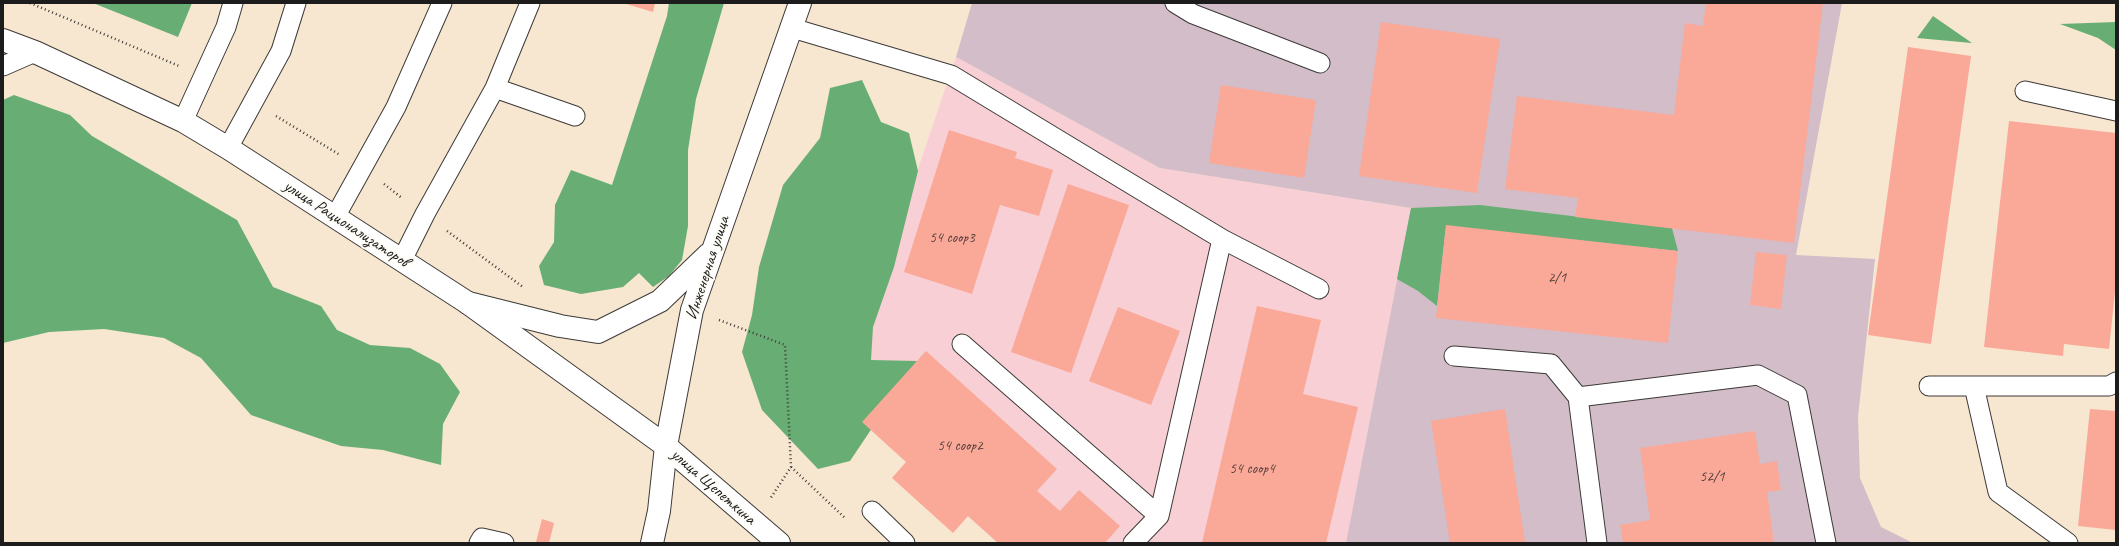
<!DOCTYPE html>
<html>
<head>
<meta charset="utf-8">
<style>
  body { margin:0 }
  #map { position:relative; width:2119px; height:546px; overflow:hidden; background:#f7e6d0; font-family:Caveat,sans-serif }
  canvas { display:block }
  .frame { position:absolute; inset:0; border:4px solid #1c1c1c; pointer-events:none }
</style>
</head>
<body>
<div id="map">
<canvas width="2119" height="546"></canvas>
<div class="frame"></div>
</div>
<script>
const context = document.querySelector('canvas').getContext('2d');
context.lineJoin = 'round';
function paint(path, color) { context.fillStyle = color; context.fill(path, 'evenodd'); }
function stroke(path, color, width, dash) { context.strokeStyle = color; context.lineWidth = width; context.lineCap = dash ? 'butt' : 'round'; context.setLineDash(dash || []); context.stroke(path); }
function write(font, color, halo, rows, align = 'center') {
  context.font = font + ' Caveat,sans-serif'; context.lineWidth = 4; context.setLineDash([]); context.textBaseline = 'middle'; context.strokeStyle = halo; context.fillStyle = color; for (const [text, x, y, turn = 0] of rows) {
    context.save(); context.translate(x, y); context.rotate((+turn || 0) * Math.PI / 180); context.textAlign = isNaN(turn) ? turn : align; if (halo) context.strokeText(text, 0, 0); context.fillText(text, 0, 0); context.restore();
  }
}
paint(new Path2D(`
  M 956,57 L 1160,168 L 1411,208 L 1346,543 L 998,543 L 862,422 L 841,396 Z`), '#f7cfd4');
paint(new Path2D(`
  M 972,3 L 1842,3 L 1796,255 L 1875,259 L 1858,417 L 1860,478 L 1881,527 L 1913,543 L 1346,543 L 1411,208 L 1160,168 L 956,57 Z`), '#d2bdc8');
paint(new Path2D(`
  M 93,3 L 192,3 L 178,37 Z
  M 669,3 L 724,3 L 696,99 L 688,150 L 688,226 L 682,260 L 669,276 L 653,287 L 639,273 L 623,287 L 581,294 L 544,285 L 539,266 L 554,242 L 555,205 L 571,170 L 612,185 L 667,16 Z
  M 1933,16 L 1972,43 L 1917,38 Z
  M 2116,22 L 2116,50 L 2098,38 L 2060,24 Z
  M 862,80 L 881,122 L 909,133 L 918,171 L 894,267 L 873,327 L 871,360 L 917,361 L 850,461 L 818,469 L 762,410 L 742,352 L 752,315 L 759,267 L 783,185 L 820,138 L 830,88 Z
  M 14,95 L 70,115 L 92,136 L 237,220 L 273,287 L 321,306 L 337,330 L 370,345 L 410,348 L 440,364 L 460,392 L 443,424 L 441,465 L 383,450 L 341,446 L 251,415 L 201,358 L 164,338 L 104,329 L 49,332 L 3,343 L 3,100 Z
  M 1480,205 L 1672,228 L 1678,251 L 1446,226 L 1437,306 L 1418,291 L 1397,279 L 1411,208 Z`), '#68ae74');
paint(new Path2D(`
  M 623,3 L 655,3 L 653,12 Z
  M 1706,3 L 1823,3 L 1794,243 L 1575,217 L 1578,198 L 1505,189 L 1517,96 L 1674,115 L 1685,23 L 1703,26 Z
  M 1381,22 L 1500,39 L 1477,193 L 1359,176 Z
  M 1908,47 L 1971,56 L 1931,344 L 1868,335 Z
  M 1221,85 L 1316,100 L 1304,178 L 1209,163 Z
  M 2009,121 L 2116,133 L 2116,282 L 2109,349 L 2064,344 L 2063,356 L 1984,347 Z
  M 949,130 L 1017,152 L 1015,158 L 1053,170 L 1039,216 L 1000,205 L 972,294 L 904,272 Z
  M 1068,184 L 1129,205 L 1071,373 L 1011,352 Z
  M 1446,225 L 1678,251 L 1668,343 L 1436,318 Z
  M 1756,252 L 1787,255 L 1781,309 L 1750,305 Z
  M 1257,306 L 1321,320 L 1303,394 L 1358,407 L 1326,543 L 1202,543 Z
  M 1118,307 L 1180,331 L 1151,405 L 1089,381 Z
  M 926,351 L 1057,469 L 1037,491 L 1060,511 L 1079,490 L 1120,526 L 1105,543 L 998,543 L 968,516 L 953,533 L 892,478 L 906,462 L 862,422 Z
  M 1505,409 L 1525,543 L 1450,543 L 1431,421 Z
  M 2090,409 L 2116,411 L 2116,530 L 2078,526 Z
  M 1755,431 L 1760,464 L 1777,461 L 1781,490 L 1767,492 L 1774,543 L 1623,543 L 1620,525 L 1650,520 L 1640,448 Z
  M 542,519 L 554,523 L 549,543 L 536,542 Z`), '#faa898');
const service = new Path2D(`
  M 1175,3 L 1193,14 L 1320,63
  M 792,28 L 951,75 L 1222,239 L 1159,516 L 1133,543
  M 3,66 L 35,52
  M 495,88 L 575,116
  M 2025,91 L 2116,111
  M 183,121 L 226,27 L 233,3
  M 228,148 L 281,51 L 296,3
  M 335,217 L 396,107 L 442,3
  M 1222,239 L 1319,289
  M 402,260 L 425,214 L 495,88 L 530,3
  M 962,344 L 1159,516
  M 1454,356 L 1551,364 L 1578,397 L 1758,375 L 1797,395 L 1826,543
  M 1929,386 L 2109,386 L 2116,382
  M 1974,386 L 1998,492 L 2068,543
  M 1578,397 L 1597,543
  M 872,511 L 905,543
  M 479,543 L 482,538 L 504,543`);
const minor = new Path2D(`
  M 652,543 L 659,511 L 666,446`);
const tertiary = new Path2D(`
  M 468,303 L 560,326 L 598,332 L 660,301 L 709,254
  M 666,446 L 692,310 L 800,3`);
const secondary = new Path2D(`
  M 3,40 L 35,52 L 183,121 L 228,148 L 335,217 L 468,303 L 666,446 L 779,543`);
stroke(service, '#3d3a37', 21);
stroke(minor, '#3d3a37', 24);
stroke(tertiary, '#3d3a37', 24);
stroke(secondary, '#3d3a37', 24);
stroke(new Path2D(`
  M 30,3 L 179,66
  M 276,116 L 340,155
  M 384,184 L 402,198
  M 447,231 L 523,287
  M 719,320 L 785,345 L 791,467 L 770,499
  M 791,467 L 846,519`), '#3d3a37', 2.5, [1, 3]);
stroke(service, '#fff', 19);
stroke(minor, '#fff', 22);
stroke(tertiary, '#fff', 22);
stroke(secondary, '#fff', 22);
write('15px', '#543f3b', null, [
  ["54 соор3",952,238],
  ["2/1",1557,278],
  ["54 соор2",960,446],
  ["54 соор4",1252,469],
  ["52/1",1712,477]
]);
write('17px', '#1c1c1c', '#fdfcf7', [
  ["улица Рационализаторов",346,224,33],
  ["Инженерная улица",708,268,-72],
  ["улица Щепеткина",713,487,41]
]);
</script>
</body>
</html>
